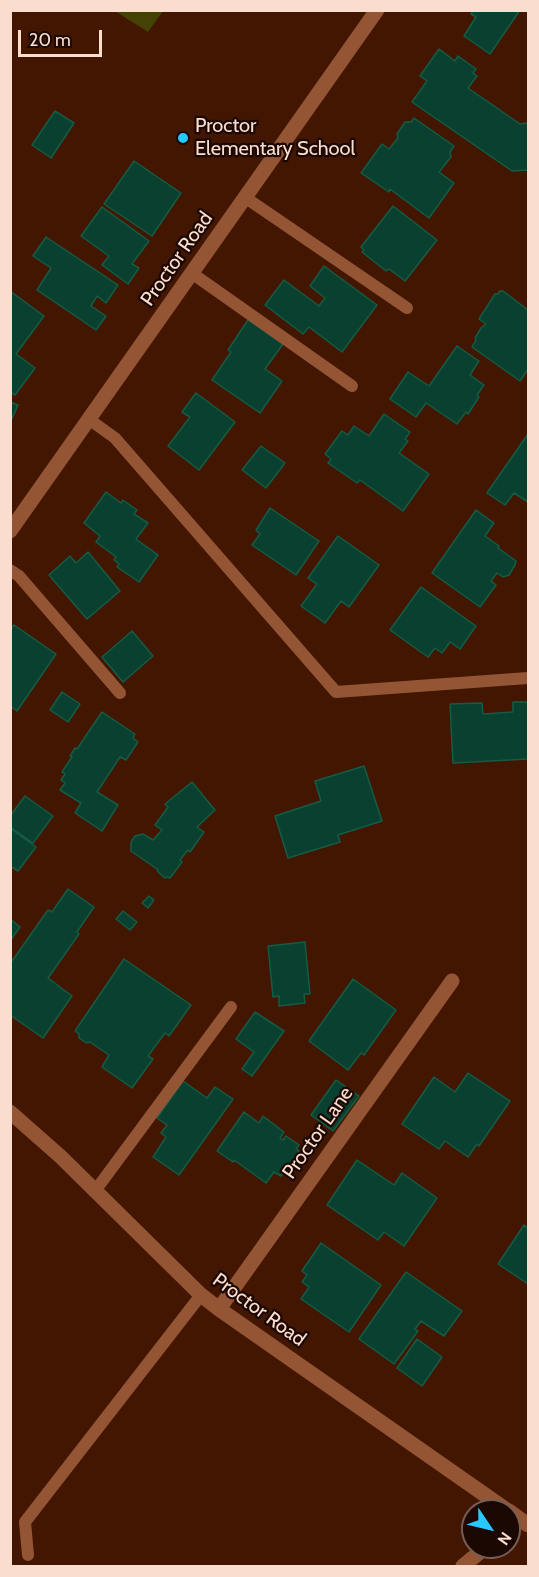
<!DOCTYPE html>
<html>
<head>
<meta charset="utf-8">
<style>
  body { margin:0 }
  #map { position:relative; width:539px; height:1577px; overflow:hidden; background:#421600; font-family:Cabin,sans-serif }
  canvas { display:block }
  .frame { position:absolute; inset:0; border:12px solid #fbddcf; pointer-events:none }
  .north { position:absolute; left:461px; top:1499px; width:60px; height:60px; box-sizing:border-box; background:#1b0802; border:2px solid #755d54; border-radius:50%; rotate:125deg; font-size:16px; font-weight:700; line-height:24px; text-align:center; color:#fbddcf }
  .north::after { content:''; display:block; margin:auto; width:21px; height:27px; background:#27c8ff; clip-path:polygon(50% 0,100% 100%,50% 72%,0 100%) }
  .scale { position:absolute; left:18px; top:30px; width:84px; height:27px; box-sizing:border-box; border:3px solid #fbddcf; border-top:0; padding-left:8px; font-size:18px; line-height:21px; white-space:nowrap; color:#fbddcf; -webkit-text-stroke:4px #1b0802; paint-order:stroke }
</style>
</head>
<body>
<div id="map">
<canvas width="539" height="1577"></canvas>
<div class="frame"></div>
<div class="north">N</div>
<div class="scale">20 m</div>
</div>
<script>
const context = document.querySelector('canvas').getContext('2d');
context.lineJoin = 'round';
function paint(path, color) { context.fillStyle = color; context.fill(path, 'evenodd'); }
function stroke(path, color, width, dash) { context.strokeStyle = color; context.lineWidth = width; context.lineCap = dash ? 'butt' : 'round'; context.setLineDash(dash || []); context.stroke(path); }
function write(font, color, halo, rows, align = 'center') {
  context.font = font + ' Cabin,sans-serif'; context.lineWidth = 4.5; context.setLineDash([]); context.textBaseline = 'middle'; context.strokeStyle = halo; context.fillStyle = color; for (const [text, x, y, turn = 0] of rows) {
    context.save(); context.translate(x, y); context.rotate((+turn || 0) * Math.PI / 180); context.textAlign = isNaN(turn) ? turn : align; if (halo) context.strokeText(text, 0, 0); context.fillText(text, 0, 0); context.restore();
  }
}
paint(new Path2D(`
  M 115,11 L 163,11 L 148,32 Z`), '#454304');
const building = new Path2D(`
  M 474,10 L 520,10 L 490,54 L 464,36 L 476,17 L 471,14 Z
  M 439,49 L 455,61 L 458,56 L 476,69 L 473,73 L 477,76 L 468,88 L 520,124 L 528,123 L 528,170 L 512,171 L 412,102 L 427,81 L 420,76 Z
  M 55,111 L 74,123 L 51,158 L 32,145 Z
  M 414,118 L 454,146 L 450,152 L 451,157 L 439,172 L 454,183 L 429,218 L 390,189 L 389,192 L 361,173 L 382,144 L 389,149 L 398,138 L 397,134 L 405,122 L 411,122 Z
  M 134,161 L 181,193 L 152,236 L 104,204 Z
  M 393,206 L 437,240 L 405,281 L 389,269 L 386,271 L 362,252 L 364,250 L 361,247 Z
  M 102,207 L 149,241 L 132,264 L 139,268 L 128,284 L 102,265 L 109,256 L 81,236 Z
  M 46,237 L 118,285 L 106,303 L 97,296 L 91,306 L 106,316 L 96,330 L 37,290 L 51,268 L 33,256 Z
  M 324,266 L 377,305 L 342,352 L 309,327 L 303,334 L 265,305 L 284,280 L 319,306 L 325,298 L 310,286 Z
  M 10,291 L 44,316 L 16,354 L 35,368 L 15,395 L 10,392 Z
  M 500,291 L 503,291 L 528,310 L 528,369 L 520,381 L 472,347 L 476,340 L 475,338 L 481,328 L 486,324 L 479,319 L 495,294 L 498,294 Z
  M 248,320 L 283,344 L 265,369 L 282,381 L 260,413 L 212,380 L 231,352 L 228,350 Z
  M 457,346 L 479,361 L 470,375 L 484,385 L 477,395 L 479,397 L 468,414 L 466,412 L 457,424 L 426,403 L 416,417 L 390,399 L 408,372 L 429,386 Z
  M 196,393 L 235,422 L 199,470 L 168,446 L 190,417 L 182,412 Z
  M 10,402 L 18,405 L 10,423 Z
  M 384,414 L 410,432 L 405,439 L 408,441 L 399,453 L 429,474 L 403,511 L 360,480 L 357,483 L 328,463 L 331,459 L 325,454 L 342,431 L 348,435 L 354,426 L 369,436 Z
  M 528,434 L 528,502 L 514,493 L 505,505 L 487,493 Z
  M 261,446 L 285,463 L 266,488 L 242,470 Z
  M 106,492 L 121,503 L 123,500 L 137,510 L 134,514 L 148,523 L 136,539 L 158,555 L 139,582 L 117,567 L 119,564 L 114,560 L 116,557 L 96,542 L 100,536 L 84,523 Z
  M 270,508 L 319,541 L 296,575 L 252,545 L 260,534 L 256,530 Z
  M 476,510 L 494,523 L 485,536 L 499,546 L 498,548 L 516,561 L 515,565 L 509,575 L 503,577 L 497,573 L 491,581 L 496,585 L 480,607 L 432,573 Z
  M 338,536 L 379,565 L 349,607 L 341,601 L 325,623 L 301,606 L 317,584 L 308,578 Z
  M 88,552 L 120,591 L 87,619 L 49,575 L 70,556 L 76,563 Z
  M 421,587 L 476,626 L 460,649 L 450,642 L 442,653 L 435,648 L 428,657 L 390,630 Z
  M 14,625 L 56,654 L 17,711 L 10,706 L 10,630 Z
  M 132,631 L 153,656 L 123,682 L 102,657 Z
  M 62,692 L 80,704 L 68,722 L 50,710 Z
  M 513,702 L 528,702 L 528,759 L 453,763 L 450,704 L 482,703 L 483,714 L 513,712 Z
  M 102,712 L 135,734 L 133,738 L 138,742 L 126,760 L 120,757 L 97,792 L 118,805 L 102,831 L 75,813 L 81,803 L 60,790 L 65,783 L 61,780 L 65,774 L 62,772 L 72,757 L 70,756 L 75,748 L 77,749 Z
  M 364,766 L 382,821 L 338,835 L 340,842 L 288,858 L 275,816 L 321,801 L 315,781 Z
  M 192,782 L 215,810 L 197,827 L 204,832 L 190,852 L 188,850 L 180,860 L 182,862 L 170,878 L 167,877 L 165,878 L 158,872 L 157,869 L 131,851 L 131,842 L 135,836 L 143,834 L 153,840 L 162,830 L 155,825 L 168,807 L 165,804 Z
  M 25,796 L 53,816 L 33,843 L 10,827 L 10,816 Z
  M 10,828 L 36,847 L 18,871 L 10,866 Z
  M 68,889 L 94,907 L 77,932 L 79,934 L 48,978 L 72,996 L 43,1038 L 10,1015 L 10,964 L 48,910 L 52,912 Z
  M 149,896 L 154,900 L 148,908 L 142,903 Z
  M 123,911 L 137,922 L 130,930 L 116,919 Z
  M 10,919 L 20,927 L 10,941 Z
  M 305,942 L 310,994 L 304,994 L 305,1003 L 279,1006 L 279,996 L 273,997 L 268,946 Z
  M 124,959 L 191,1005 L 169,1036 L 165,1033 L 148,1056 L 153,1059 L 132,1088 L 102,1067 L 109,1055 L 90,1042 L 86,1043 L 79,1038 L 79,1034 L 75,1031 Z
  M 353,979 L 396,1010 L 364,1055 L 361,1053 L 348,1070 L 309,1041 Z
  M 255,1012 L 284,1031 L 252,1076 L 242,1069 L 254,1052 L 236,1039 Z
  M 468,1073 L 510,1101 L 479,1146 L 477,1144 L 468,1157 L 445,1141 L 439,1149 L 402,1124 L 434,1077 L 455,1092 Z
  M 336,1080 L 359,1096 L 333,1131 L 311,1115 Z
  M 183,1081 L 207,1098 L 215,1087 L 233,1099 L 179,1175 L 153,1157 L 166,1137 L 161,1133 L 167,1125 L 157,1118 Z
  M 244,1112 L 259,1123 L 263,1116 L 284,1132 L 280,1138 L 283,1140 L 286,1136 L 299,1145 L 296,1149 L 299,1151 L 281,1176 L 274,1172 L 266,1183 L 234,1160 L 233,1162 L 217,1151 Z
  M 357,1160 L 394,1185 L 402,1173 L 437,1198 L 404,1246 L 384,1232 L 378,1240 L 327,1205 Z
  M 524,1225 L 528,1228 L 528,1284 L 498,1264 Z
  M 321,1243 L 381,1285 L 349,1332 L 301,1299 L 309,1287 L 302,1282 L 307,1275 L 302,1271 Z
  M 406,1272 L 462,1311 L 444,1336 L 421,1321 L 415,1329 L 418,1331 L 394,1364 L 359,1339 Z
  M 417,1339 L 442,1357 L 422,1386 L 397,1368 Z`);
paint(building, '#0a4030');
stroke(building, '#145c45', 1.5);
stroke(new Path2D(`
  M 246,198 L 407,308
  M 193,274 L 352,386
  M 90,420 L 115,438 L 336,692 L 528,678
  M 10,570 L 19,576 L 120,693
  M 95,1191 L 231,1007
  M 28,1555 L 25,1522 L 201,1295`), '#935534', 12);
stroke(new Path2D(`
  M 10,531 L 377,10
  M 10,1112 L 61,1157 L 201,1295 L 219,1309 L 508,1511
  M 219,1309 L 452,981
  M 509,1511 L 528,1525
  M 463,1566 L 486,1547`), '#935534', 15);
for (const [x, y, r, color] of [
  [183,138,6,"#27c8ff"]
]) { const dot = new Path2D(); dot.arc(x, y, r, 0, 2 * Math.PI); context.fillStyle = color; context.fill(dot); stroke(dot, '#1b0802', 2); }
write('20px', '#fbddcf', '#1b0802', [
  ["Proctor",195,126],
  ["Elementary School",195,149]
], 'left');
write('20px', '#fbddcf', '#1b0802', [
  ["Proctor Road",177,259,-55],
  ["Proctor Lane",318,1133,-55],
  ["Proctor Road",259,1310,36]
]);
</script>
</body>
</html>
